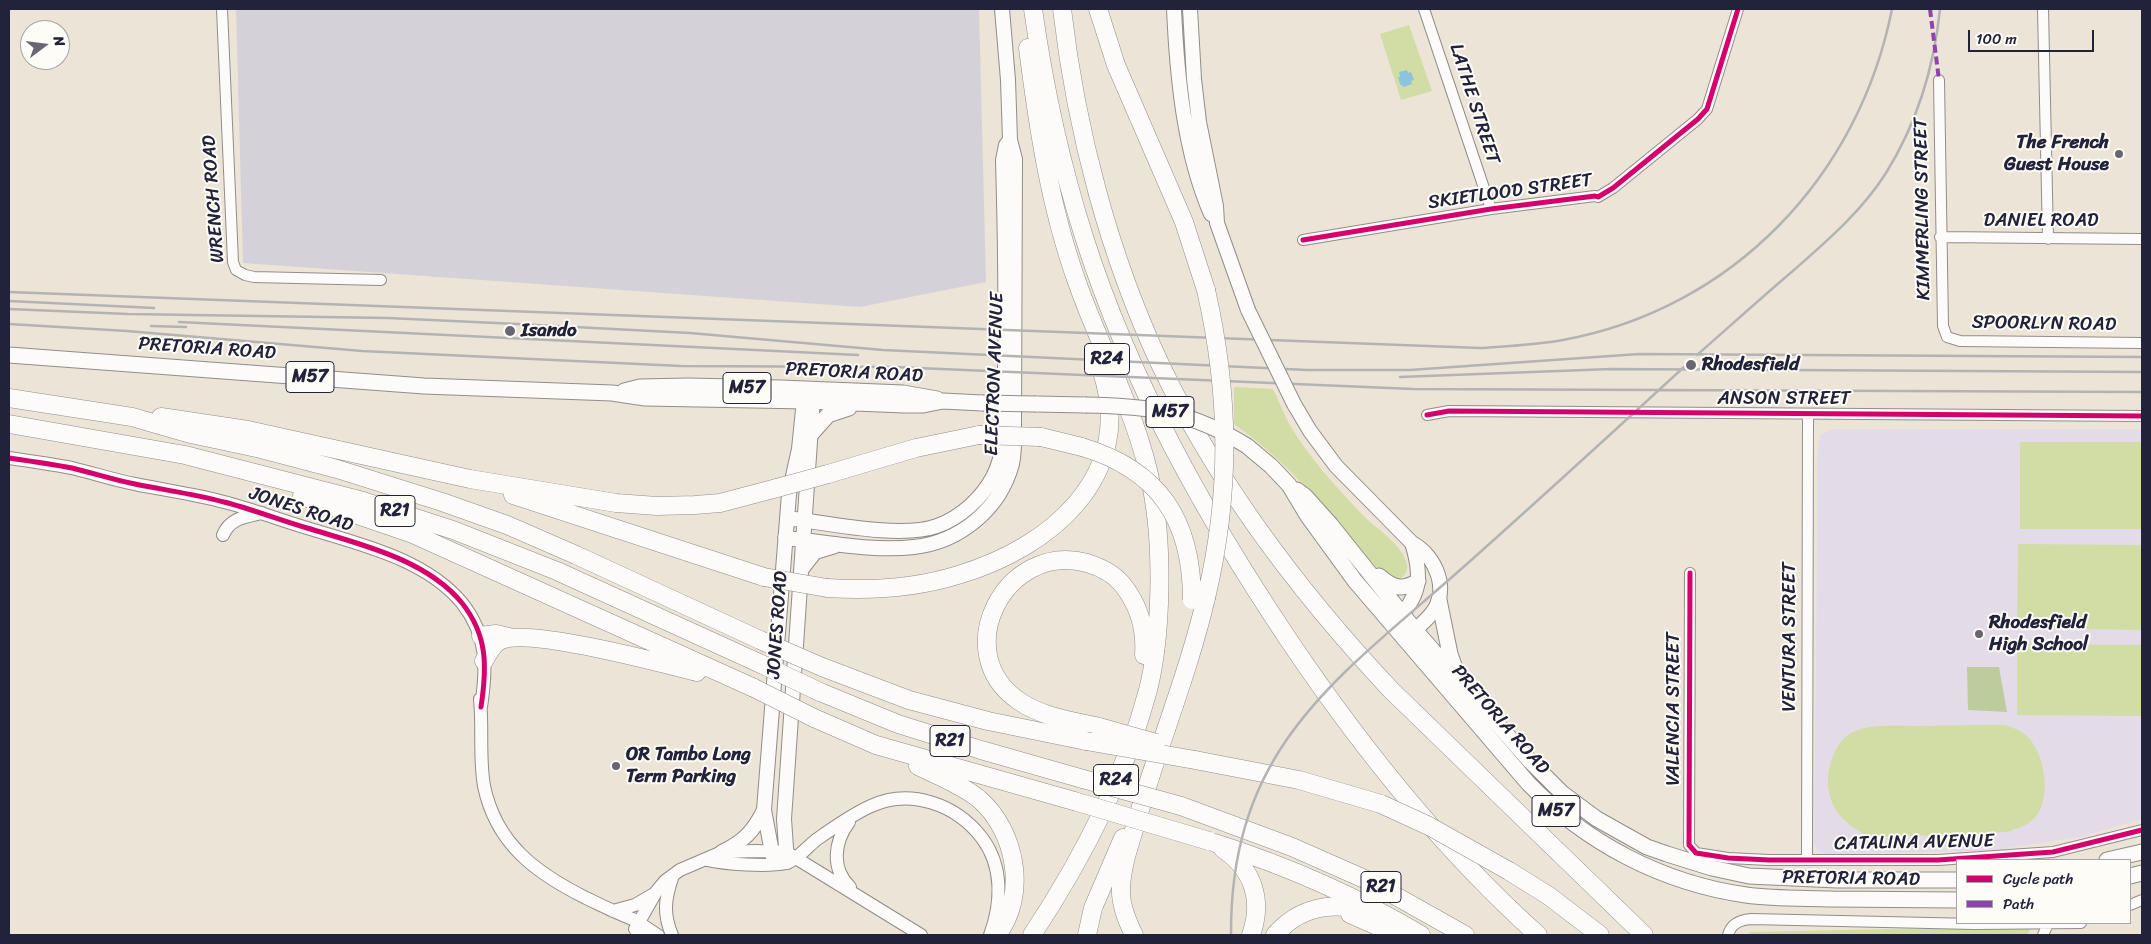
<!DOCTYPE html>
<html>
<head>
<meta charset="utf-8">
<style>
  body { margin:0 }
  #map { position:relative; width:2151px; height:944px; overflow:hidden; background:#ece4d6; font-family:Sriracha,sans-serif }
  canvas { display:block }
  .frame { position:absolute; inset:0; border:10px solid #22223b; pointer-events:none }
  .legend { position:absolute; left:1956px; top:859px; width:175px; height:65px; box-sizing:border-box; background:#fdfcf7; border:1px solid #a5a5ac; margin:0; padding:6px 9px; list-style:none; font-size:15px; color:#22223b }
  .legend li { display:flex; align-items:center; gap:10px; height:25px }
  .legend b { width:25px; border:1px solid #a5a5ac }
  .north { position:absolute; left:20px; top:20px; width:50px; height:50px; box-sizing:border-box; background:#fdfcf7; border:1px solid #a5a5ac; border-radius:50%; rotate:75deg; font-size:14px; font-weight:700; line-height:20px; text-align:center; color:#22223b }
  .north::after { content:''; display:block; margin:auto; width:18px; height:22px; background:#696671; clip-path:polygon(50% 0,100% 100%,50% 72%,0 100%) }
  .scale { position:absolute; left:1968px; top:30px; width:126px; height:22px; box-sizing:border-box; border:2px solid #22223b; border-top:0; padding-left:6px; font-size:15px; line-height:18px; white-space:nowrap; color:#22223b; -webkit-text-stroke:4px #fdfcf7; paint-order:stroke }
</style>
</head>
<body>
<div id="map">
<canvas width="2151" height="944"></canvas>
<div class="frame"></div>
<ul class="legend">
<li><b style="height:6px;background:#d6006c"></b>Cycle path</li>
<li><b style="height:6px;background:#8e44ad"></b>Path</li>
</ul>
<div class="north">N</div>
<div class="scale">100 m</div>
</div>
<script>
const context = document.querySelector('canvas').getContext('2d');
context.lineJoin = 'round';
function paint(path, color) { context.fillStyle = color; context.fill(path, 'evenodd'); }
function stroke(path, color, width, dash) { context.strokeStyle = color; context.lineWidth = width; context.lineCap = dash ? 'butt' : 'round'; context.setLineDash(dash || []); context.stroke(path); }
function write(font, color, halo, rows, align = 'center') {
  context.font = font + ' Sriracha,sans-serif'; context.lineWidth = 4; context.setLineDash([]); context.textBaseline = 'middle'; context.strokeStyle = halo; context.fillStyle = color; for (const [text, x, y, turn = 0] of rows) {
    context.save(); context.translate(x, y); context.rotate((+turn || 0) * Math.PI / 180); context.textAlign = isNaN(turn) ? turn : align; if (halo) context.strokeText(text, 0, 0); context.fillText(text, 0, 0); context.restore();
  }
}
paint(new Path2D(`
  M 1832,429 L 2142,429 L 2142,819 L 2081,837 L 1984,851 L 1827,854 L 1817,850 L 1814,844 L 1818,449 L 1820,435 Z`), '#e3dce8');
paint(new Path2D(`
  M 236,9 L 979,9 L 986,282 L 860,307 L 243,263 Z`), '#d5d1d9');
paint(new Path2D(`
  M 1409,25 L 1432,91 L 1401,100 L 1380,34 Z
  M 1234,387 L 1273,389 C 1279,401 1284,415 1291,427 C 1309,457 1335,486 1359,511 C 1374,528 1398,540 1406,561 C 1410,572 1403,578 1394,582 L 1384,576 C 1337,523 1293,465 1234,424 Z
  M 2020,442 L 2142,442 L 2142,529 L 2020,529 Z
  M 2018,544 L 2142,545 L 2142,630 L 2017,628 Z
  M 2017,644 L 2142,645 L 2142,716 L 2017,715 Z
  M 2005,725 C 2010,727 2018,729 2023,733 C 2044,747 2052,794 2037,815 C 2030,825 2019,828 2007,832 L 1870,838 C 1847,825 1827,809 1828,780 C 1828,764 1837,739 1853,732 C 1873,723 1897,726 1917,726 C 1947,725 1976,725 2005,725 Z
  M 2032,926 L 2027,935 L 1746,935 L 1751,932 Z`), '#d1dda5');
paint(new Path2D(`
  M 1967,667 L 1999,667 L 2007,712 L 1968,710 Z`), '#bccc9c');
paint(new Path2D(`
  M 1407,70 L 1408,73 L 1411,72 L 1414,80 L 1411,81 L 1412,84 L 1404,87 L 1400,84 L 1398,77 L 1400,77 L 1399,72 Z`), '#8bc4dc');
const minor = new Path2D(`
  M 222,9 L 233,262 L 236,270 L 245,275 L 254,277 L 381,280
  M 1424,9 L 1491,209
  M 2043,9 L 2048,239
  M 1939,80 L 1943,326 L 1947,337 L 1960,341 L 2142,343
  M 1940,237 L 2142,239
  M 1303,240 L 1491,209 L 1595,196 L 1598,197 L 1613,188 L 1698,119 L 1707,109 L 1738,9
  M 1427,415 L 1449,411 L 2142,416
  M 1690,573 L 1689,845 L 1696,853 L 1728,858 L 1769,860 L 1938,860 L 2053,852 L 2142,830
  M 1807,859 L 1808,414
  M 2130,905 L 2142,900
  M 638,921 L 659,935
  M 635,929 L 645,935
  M 1728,935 C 1731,924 1739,920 1751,919 L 1974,924 L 2081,923
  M 2043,935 L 2048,924`);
const tertiary = new Path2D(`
  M 9,458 C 30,461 51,464 72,468 C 93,473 114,480 135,484 C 164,490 195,494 224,502 C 252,509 279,520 307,528 C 359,544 426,559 462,603 C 488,636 487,667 481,707
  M 223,535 C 230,518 245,517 262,513
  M 480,699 C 483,728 479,757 484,786 C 496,844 536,873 586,898 C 603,906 620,915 638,921
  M 849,822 C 834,842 831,869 850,887
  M 707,860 C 724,864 768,867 786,863 C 797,860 807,847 816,840 C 833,828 851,815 871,806 C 910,788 956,804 982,838 C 1003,866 1002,903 990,935
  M 672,878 C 665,899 663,914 672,935
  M 613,911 L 635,905 L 654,894
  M 635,929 L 656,892 L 665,881 L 680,870 L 722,852 L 756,851 L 786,852 L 921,935`);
const secondary = new Path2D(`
  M 1174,9 C 1177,76 1184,152 1211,214
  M 1190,9 L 1194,79 L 1199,122 L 1216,206 L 1217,223 L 1248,310
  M 1294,404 L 1310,431 L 1336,466 L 1412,543 C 1436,556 1450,590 1432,613 C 1425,622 1415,630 1407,637
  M 787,518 C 828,523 900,539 937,526 C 960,518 982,498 993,477 C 1010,445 1004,403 1005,368 C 1006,299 1005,229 1003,160 L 1006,145 L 1010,140
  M 785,538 C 827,542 872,552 914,547 C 960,542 1000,509 1012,464 C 1015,450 1014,435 1014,422 L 1015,159 L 1010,140 L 1008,80 L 1002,9
  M 801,570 L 815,552 L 835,546
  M 1395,622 C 1420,596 1423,578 1412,543
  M 722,852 C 743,842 754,831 764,810
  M 787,862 L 784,819 L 813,398
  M 774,863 L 764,810 L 789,494 L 799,449 L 805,390`);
const primary = new Path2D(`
  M 9,355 L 424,386 L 612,393 L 645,398 L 807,401 L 904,405 L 923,405 L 943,401 L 982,403
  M 624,391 L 640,387 L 688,386 L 781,388 L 903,393 L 937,399
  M 1036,404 L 1085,405
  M 811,434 L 828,415 L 849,408
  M 1247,446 L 1271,466 L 1289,485 L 1307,515 L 1355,581 L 1528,783 C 1586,843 1662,883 1746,895 C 1774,899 1804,898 1832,899 C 1874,899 1916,900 1957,900
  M 1297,490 L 1305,496 L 1331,525 L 1415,630 L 1529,760 L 1562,793 L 1597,819 L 1647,847 L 1667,854 L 1712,868 L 1749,876 L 1837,880 L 1957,880
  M 1379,576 C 1393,588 1402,591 1418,581
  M 1439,600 L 1450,654 L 1457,674
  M 2107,860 L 2142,852
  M 2130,876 L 2142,873`);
const motorway = new Path2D(`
  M 1033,9 C 1044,87 1061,165 1085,240 C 1131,383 1205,515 1288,639 C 1360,746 1442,849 1538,935
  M 1062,9 C 1076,130 1109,256 1161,366 C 1219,487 1300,593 1391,690 L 1644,935
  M 1098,9 L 1116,65 L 1184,222 L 1206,290
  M 1028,48 C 1038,127 1050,207 1077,282 C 1101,351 1139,417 1152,489 C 1163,545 1162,635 1148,690 C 1125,777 1081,861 1032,935
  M 9,398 L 132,417 L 191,434 L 261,449 L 337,469 L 442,502 L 507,525 L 576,555 L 760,640
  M 161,417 L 248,430 L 470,479 L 616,503 L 657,506 L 695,505 L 720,503 L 777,488
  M 9,424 L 185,455 L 363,501 L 453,530 L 557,571 L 761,664
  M 1041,437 L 1082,447
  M 828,474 L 916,448 L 979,435
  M 513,495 L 764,577
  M 302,496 L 413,534 L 754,688
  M 827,588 C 871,591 916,588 958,575 C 1050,548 1136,476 1102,372
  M 481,636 L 496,634 L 509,637
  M 484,661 C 489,653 492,644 501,640 C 529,628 662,663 697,672
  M 822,667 L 909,700 L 988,721 L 1086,741
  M 820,692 L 898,724 L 981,750 L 1083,779
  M 814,718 L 876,745 L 1074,801
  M 1099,727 C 1073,721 1042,717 1019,701 C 948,653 1005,541 1087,563 C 1100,567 1113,573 1122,584 C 1139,605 1146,628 1144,655
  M 1195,760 L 1299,780 L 1381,804
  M 918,766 C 938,776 962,785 979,799 C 1016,831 1028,895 997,935
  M 1181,806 L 1292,847 L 1369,881 L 1465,935
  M 1215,843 C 1287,866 1356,896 1421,935
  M 1223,849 C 1254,870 1263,901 1251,935
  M 1509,871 L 1549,896 L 1600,935
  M 1350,914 L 1398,935
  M 1087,935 L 1093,908 L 1123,838
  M 1134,935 C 1127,921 1120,904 1121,888 C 1122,862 1133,835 1140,810 C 1161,739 1189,670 1206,598
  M 1275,935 C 1298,908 1334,899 1366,913`);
stroke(minor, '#918d8a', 12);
stroke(tertiary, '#918d8a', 14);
stroke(secondary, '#918d8a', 16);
stroke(primary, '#918d8a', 17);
stroke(motorway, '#918d8a', 19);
stroke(minor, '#fcfbf9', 10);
stroke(tertiary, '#fcfbf9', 12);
stroke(secondary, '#fcfbf9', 14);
stroke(primary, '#fcfbf9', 15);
stroke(motorway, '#fcfbf9', 18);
stroke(new Path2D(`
  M 9,292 L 1480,348 C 1508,346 1536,345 1563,340 C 1733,309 1859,176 1892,9
  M 9,301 L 154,308
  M 9,309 L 128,314 L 388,318 L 517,324 L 690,333 L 883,350 L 1307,370 L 1410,370 L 1639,354 L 2142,357
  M 179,322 L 858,355
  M 9,324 L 127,331 L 362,351 L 681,366 L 894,367 L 1413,389 L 2142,392
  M 151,326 L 186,327
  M 1697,355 C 1729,327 1761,298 1794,270 C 1827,241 1862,211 1886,173 C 1917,123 1934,68 1940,9
  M 1400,377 L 1611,369 L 2142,372
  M 1231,935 C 1230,744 1340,677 1468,563 C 1541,498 1612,433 1684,367`), '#b4b3b4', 2.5);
const secondaryBridge = new Path2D(`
  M 1248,310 L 1294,404`);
const primaryBridge = new Path2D(`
  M 982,403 L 1036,404
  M 1085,405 C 1150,406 1191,411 1247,446`);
const motorwayBridge = new Path2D(`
  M 1206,290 C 1230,396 1231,493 1206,598
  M 979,435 L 1041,437
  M 1082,447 C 1159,470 1192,520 1192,600
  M 777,488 L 828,474
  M 764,577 L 827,588
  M 760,640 L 822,667
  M 761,664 L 820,692
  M 754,688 L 814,718
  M 1099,727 L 1156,743
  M 1086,741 L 1195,760
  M 1083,779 L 1181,806
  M 1074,801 L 1209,841
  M 1381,804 L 1429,826 L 1509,871`);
stroke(secondaryBridge, '#918d8a', 16, []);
stroke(primaryBridge, '#918d8a', 17, []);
stroke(motorwayBridge, '#918d8a', 19, []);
stroke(secondaryBridge, '#fcfbf9', 14);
stroke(primaryBridge, '#fcfbf9', 15);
stroke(motorwayBridge, '#fcfbf9', 18);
stroke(new Path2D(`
  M 1930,9 L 1939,80`), '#8e44ad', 4, [8, 4]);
stroke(new Path2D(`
  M 1303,240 L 1491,209 L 1595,196 L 1598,197 L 1613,188 L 1698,119 L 1707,109 L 1738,9
  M 1427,415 L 1449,411 L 2142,416
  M 9,458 C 30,461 51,464 72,468 C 93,473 114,480 135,484 C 164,490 195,494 224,502 C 252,509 279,520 307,528 C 359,544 426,559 462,603 C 488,636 487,667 481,707
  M 1690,573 L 1689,845 L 1696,853 L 1728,858 L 1769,860 L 1938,860 L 2053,852 L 2142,830`), '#d6006c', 5);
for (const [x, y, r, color] of [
  [2119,154,5,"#696671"],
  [510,331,6,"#696671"],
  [1691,365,6,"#696671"],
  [1979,634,5,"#696671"],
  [616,766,5,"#696671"]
]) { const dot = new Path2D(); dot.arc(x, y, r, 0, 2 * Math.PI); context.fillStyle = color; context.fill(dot); stroke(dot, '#fdfcf7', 2); }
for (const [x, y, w] of [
  [1107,359,45],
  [310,377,48],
  [747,388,48],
  [1170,412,48],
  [395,511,40],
  [950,741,40],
  [1116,780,45],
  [1556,811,48],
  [1381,887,40]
]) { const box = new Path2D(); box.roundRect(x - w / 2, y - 15.5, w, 31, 4); context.fillStyle = '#fdfcf7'; context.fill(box); stroke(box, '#22223b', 1); }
write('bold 18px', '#22223b', null, [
  ["R24",1107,359],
  ["M57",310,377],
  ["M57",747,388],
  ["M57",1170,412],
  ["R21",395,511],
  ["R21",950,741],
  ["R24",1116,780],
  ["M57",1556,811],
  ["R21",1381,887]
]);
write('19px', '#22223b', '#fdfcf7', [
  ["LATHE STREET",1474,104,72],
  ["SKIETLOOD STREET",1510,192,-8],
  ["WRENCH ROAD",214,199,-94],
  ["KIMMERLING STREET",1923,209,-91],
  ["DANIEL ROAD",2041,221],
  ["SPOORLYN ROAD",2044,324,1],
  ["PRETORIA ROAD",207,349,4],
  ["PRETORIA ROAD",854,373,3],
  ["ELECTRON AVENUE",995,374,-88],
  ["ANSON STREET",1784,399],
  ["JONES ROAD",301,510,18],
  ["JONES ROAD",778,625,-86],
  ["VENTURA STREET",1790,637,-90],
  ["VALENCIA STREET",1674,709,-90],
  ["PRETORIA ROAD",1500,720,49],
  ["CATALINA AVENUE",1914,843,-1],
  ["PRETORIA ROAD",1851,879,1]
]);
write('bold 19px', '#22223b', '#fdfcf7', [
  ["The French",2109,143,"right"],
  ["Guest House",2109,165,"right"],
  ["Isando",521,331],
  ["Rhodesfield",1702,365],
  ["Rhodesfield",1989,623],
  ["High School",1989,645],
  ["OR Tambo Long",626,755],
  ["Term Parking",626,777]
], 'left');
</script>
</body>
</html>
